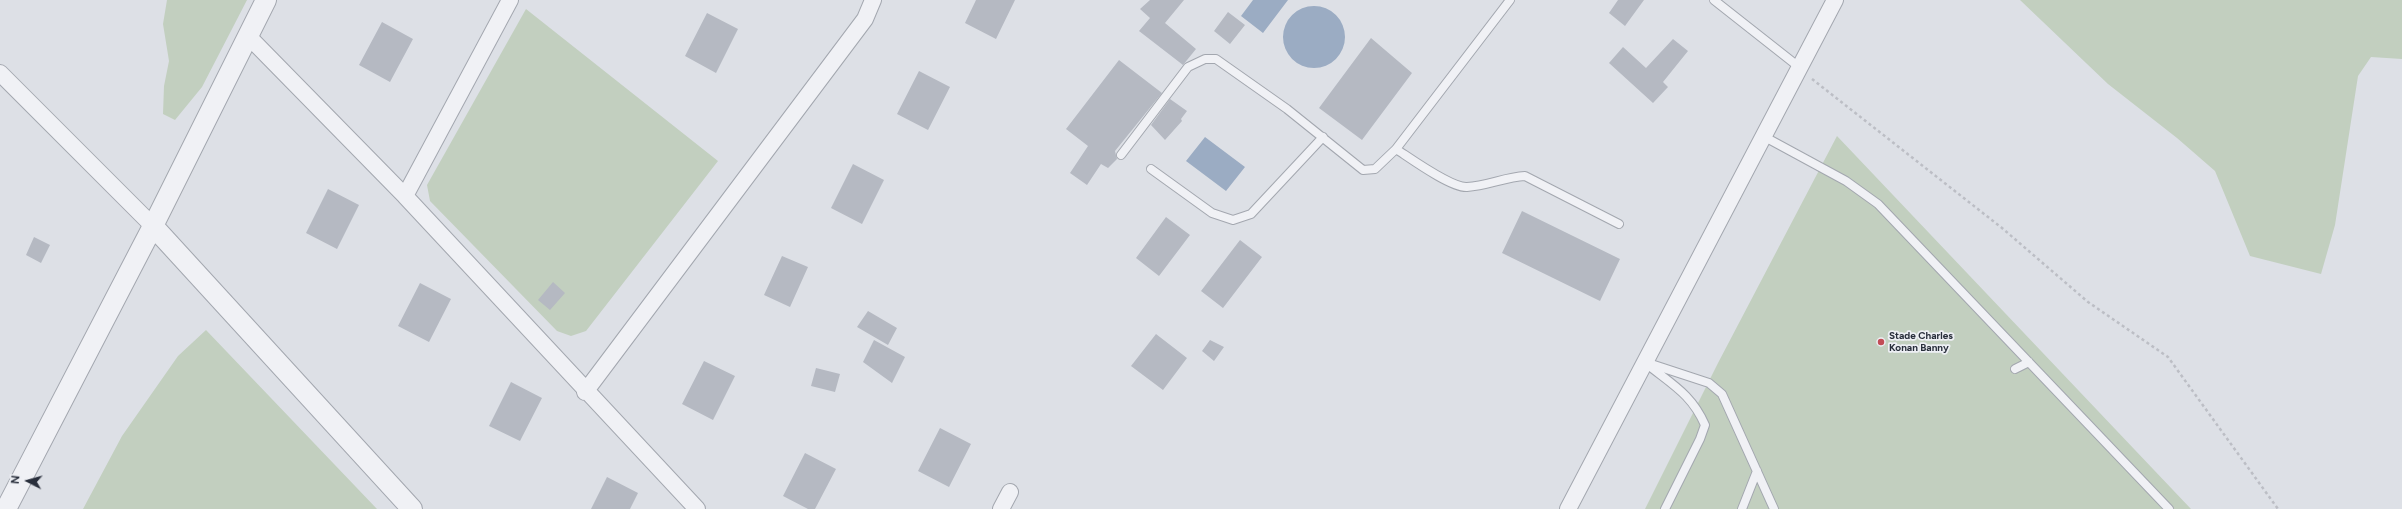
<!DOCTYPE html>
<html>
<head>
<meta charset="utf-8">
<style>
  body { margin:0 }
  #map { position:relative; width:2402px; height:509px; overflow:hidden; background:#dde0e6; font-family:Figtree,sans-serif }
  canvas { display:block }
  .north { position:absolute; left:8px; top:461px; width:40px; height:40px; -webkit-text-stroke:3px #edeff4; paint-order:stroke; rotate:276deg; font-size:11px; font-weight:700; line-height:16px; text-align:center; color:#282e3b }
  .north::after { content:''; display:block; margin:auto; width:14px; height:18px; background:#282e3b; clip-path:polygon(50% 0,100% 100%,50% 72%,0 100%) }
</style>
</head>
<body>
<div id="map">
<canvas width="2402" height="509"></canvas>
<div class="north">N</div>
</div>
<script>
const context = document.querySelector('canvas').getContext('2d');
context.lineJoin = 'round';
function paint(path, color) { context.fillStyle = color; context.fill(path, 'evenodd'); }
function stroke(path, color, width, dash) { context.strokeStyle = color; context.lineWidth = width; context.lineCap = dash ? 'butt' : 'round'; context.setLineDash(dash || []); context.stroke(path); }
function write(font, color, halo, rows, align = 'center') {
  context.font = font + ' Figtree,sans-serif'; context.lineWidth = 3.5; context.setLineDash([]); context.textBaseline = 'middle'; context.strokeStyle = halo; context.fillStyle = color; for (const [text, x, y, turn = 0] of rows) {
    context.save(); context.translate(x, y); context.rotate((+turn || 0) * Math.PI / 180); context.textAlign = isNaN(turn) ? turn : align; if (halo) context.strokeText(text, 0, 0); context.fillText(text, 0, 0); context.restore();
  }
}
paint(new Path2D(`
  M 167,0 L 247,0 L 202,87 L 175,120 L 163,114 L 164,86 L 169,61 L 163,24 Z
  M 2020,0 L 2402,0 L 2402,59 L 2371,57 L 2358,76 L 2335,225 L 2321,274 L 2250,256 L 2215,171 L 2177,138 L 2108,84 Z
  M 526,9 L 718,161 L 586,331 L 571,336 L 557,331 L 430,201 L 427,185 Z
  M 1837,136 L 2191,509 L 1645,509 L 1718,363 Z
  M 206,330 L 377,509 L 83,509 L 122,436 L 178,356 Z`), '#c2cfbf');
paint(new Path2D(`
  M 1253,0 L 1288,0 L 1263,33 L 1241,16 Z
  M1283 37a31 31 0 1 1 62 0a31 31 0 1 1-62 0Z
  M 1205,137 L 1245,167 L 1226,191 L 1186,161 Z`), '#9bacc3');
paint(new Path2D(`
  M 976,0 L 1015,0 L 996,39 L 965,23 Z
  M 1150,0 L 1184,0 L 1165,23 L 1196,49 L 1183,65 L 1139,31 L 1150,18 L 1140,9 Z
  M 1618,0 L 1644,0 L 1625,26 L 1609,13 Z
  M 1228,12 L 1245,25 L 1230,44 L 1214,31 Z
  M 707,13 L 738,29 L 716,73 L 685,56 Z
  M 382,22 L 413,39 L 390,82 L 359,65 Z
  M 1371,38 L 1412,73 L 1362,140 L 1319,108 Z
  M 1673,39 L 1688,51 L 1663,82 L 1668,87 L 1653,103 L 1609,63 L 1623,47 L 1646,68 Z
  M 1119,60 L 1162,93 L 1115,151 L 1117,159 L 1108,168 L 1101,164 L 1087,185 L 1070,173 L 1088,146 L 1066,129 Z
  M 919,71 L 950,87 L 928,130 L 897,114 Z
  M 1170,99 L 1187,111 L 1181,119 L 1182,121 L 1165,140 L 1151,125 Z
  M 853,164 L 884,180 L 862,224 L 831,208 Z
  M 328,189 L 359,205 L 337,249 L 306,233 Z
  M 1522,211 L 1620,259 L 1600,301 L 1502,253 Z
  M 1166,217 L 1190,235 L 1159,276 L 1136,258 Z
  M 34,237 L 50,245 L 41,263 L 26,255 Z
  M 1240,240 L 1262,257 L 1223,308 L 1201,291 Z
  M 782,256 L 808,267 L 790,307 L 764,295 Z
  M 553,282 L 565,293 L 550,310 L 538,300 Z
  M 420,283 L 451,299 L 429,342 L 398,326 Z
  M 868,311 L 897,328 L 888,345 L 857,327 Z
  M 1156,334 L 1187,358 L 1163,390 L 1131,366 Z
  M 874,340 L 905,357 L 892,383 L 863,362 Z
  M 1210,340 L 1224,347 L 1214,361 L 1202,351 Z
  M 704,361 L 735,376 L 713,420 L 682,404 Z
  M 816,368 L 840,374 L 835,392 L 811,386 Z
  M 511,382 L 542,398 L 520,441 L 489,426 Z
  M 940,428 L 971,444 L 949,487 L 918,471 Z
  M 805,453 L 836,469 L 815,509 L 808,509 L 783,496 Z
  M 607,477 L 638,493 L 630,509 L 591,509 Z`), '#b5b9c2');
const service = new Path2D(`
  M 1714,0 L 1799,67
  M 1763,136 L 1846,181 L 1878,204 L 2169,509
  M 1396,149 C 1410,158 1451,188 1467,187 C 1487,186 1505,177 1525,176 L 1619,224
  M 1121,155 L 1188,67 L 1205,59 L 1216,59 L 1287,109 L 1363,170 L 1375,169 L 1396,149 L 1510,0
  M 1151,169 L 1212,213 L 1233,220 L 1251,214 L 1323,137
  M 1645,362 L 1709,383 L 1722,394 L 1774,509
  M 1648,365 C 1673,385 1692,395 1705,425 L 1700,439 L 1665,509
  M 2015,369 L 2029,362
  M 1742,509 L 1757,471`);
const minor = new Path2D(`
  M 249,37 L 405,196 L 697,509
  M 0,73 L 153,226
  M 405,196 L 510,0
  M 585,392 L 865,19 L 873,0
  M 1001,509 L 1010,492
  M 1568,509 L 1835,0`);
const tertiary = new Path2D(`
  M 153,226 L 412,509
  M 6,509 L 153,226 L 266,0`);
stroke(service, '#a3a7af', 10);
stroke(minor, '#a3a7af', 18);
stroke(tertiary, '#a3a7af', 22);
stroke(new Path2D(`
  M 1812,79 L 2002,228 L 2088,302 L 2168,357 L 2278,509`), '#bcbec5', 2.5, [3, 3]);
stroke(service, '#f0f1f5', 8);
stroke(minor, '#f0f1f5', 16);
stroke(tertiary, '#f0f1f5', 20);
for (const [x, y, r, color] of [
  [1881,342,4,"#c24c55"]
]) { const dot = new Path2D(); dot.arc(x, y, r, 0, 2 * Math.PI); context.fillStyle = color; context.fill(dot); stroke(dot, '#edeff4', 1.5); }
write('bold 10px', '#282e3b', '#edeff4', [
  ["Stade Charles",1889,336],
  ["Konan Banny",1889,348]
], 'left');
</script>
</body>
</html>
